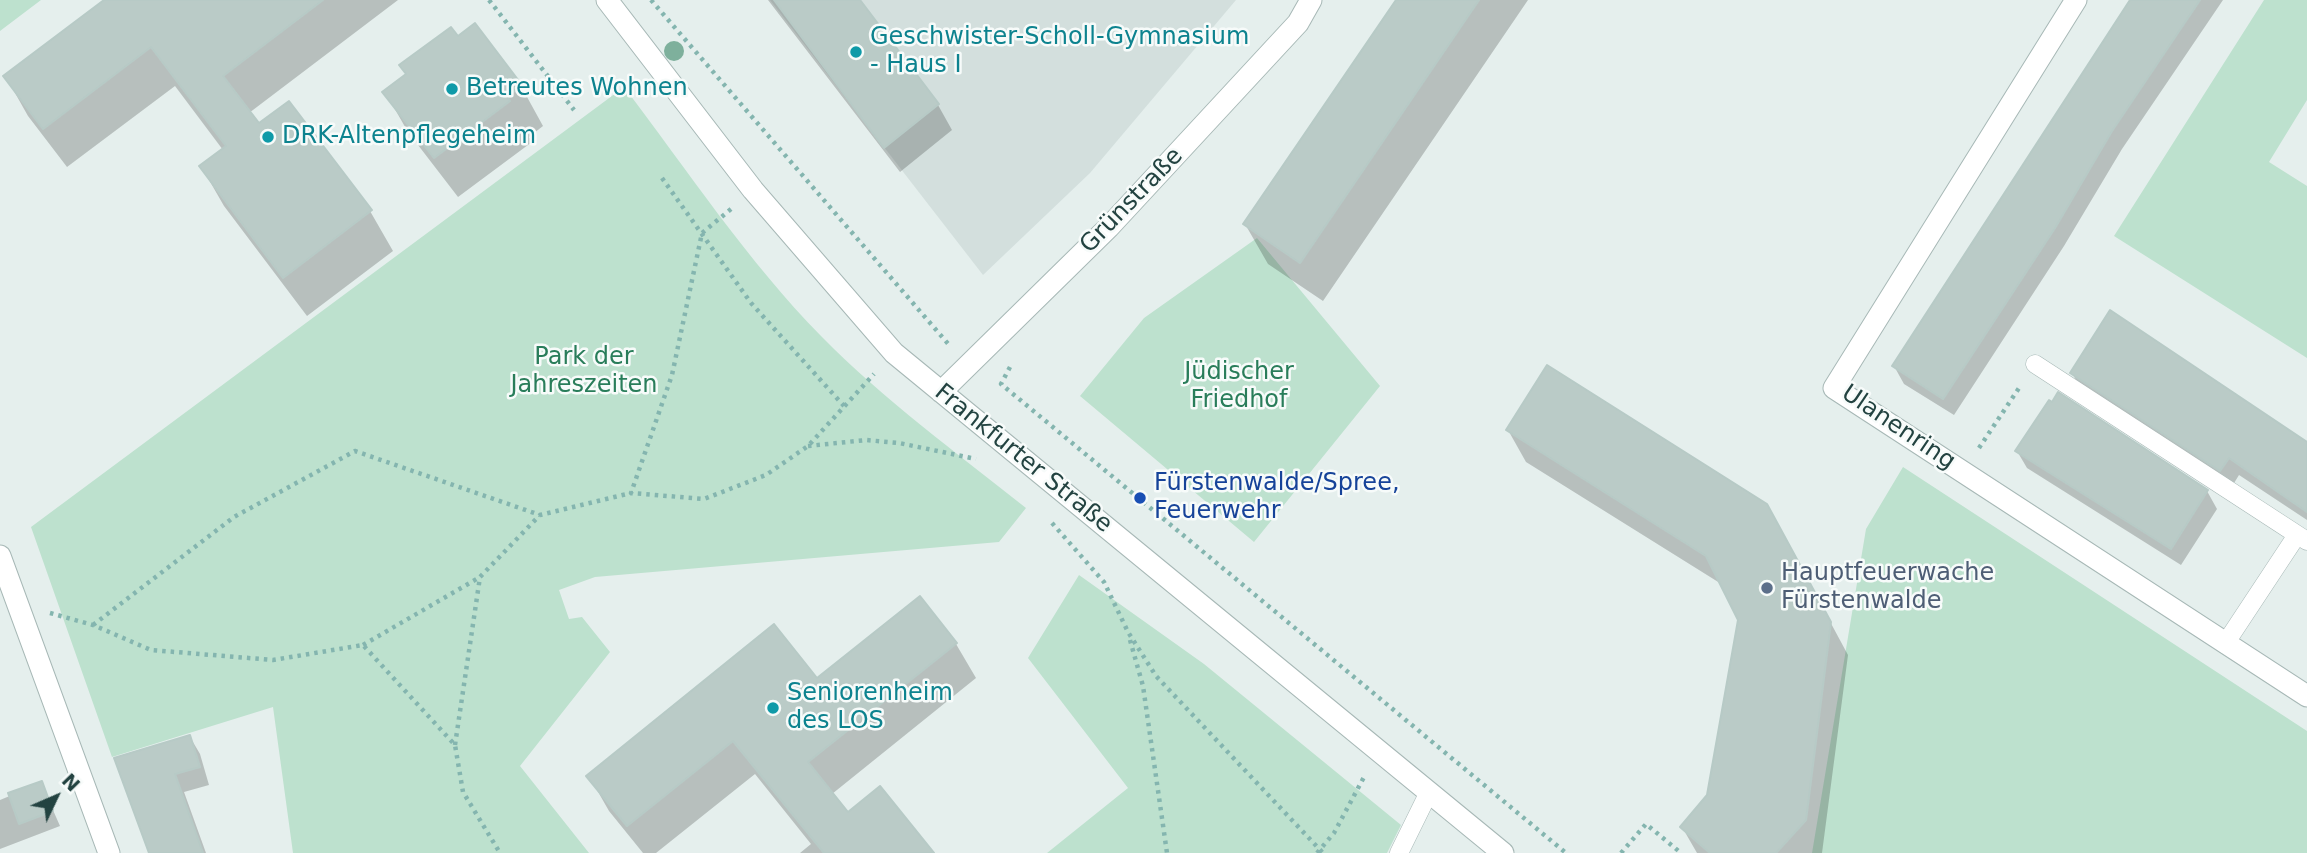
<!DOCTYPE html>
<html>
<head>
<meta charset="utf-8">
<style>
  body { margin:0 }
  #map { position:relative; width:2307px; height:853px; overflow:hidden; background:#e5efed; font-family:"DejaVu Sans",sans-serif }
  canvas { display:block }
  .north { position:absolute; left:21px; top:762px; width:70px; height:70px; -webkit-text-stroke:5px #f7fbfa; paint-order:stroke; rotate:46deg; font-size:19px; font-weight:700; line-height:28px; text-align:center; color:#234341 }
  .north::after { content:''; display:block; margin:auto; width:24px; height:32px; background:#234341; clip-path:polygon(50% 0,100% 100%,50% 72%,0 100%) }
</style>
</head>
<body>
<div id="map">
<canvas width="2307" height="853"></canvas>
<div class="north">N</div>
</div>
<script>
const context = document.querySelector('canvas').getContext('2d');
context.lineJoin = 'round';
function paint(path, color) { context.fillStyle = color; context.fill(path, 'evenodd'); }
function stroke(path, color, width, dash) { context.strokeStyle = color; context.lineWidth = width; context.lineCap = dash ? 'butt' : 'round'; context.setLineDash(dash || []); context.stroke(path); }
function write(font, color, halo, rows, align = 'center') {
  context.font = font + ' "DejaVu Sans",sans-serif'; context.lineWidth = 5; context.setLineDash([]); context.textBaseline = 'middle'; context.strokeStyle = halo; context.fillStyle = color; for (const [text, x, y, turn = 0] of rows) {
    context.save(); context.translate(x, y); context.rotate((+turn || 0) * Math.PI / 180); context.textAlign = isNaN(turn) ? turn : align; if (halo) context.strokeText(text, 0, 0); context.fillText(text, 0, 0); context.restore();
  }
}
paint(new Path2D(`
  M 770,0 L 1236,0 L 1090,173 L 983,275 Z`), '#d3dfdd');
paint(new Path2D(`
  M 0,0 L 41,0 L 0,31 Z
  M 2264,0 L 2307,0 L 2307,100 L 2269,162 L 2307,186 L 2307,358 L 2114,236 Z
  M 624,87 C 688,171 748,262 822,337 C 884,400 957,453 1026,508 L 999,542 L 595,577 L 559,590 L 569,619 L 582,617 L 610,652 L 520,766 L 589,853 L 293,853 L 273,707 L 112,757 L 31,527 Z
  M 1257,238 L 1380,386 L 1254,542 L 1080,396 L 1144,318 Z
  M 1903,467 L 2307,731 L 2307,853 L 1812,853 L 1866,529 Z
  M 1079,575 L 1204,664 L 1401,825 L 1387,853 L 1047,853 L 1128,788 L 1028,658 Z`), '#bde1ce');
paint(new Path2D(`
  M 107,0 L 398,0 L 249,113 L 259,126 L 370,211 L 393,251 L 307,316 L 224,206 L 201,166 L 223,150 L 175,86 L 67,167 L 28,116 L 6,77 Z
  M 768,0 L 858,0 L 938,105 L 952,130 L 900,172 Z
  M 1398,0 L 1528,0 L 1323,301 L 1268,264 L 1245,224 Z
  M 2132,0 L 2223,0 L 2122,149 L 2064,246 L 1954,415 L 1904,384 L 1894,366 Z
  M 475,25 L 521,86 L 543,126 L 529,137 L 532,142 L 458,197 L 408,132 L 385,92 Z
  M 2072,373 L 2307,445 L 2307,520 L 2239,475 L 2231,488 L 2082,391 Z
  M 1508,430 L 1785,538 L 1848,655 L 1822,853 L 1697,853 L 1682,827 L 1709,796 L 1740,620 L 1723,585 L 1526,462 Z
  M 2017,451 L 2207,491 L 2217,509 L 2181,565 L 2027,468 Z
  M 956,644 L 976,678 L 832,794 L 848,814 L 932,853 L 800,853 L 811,844 L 755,774 L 656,853 L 643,853 L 609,811 L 589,776 L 817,681 Z
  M 190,737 L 200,754 L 209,785 L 184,792 L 206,853 L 151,853 L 116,759 Z
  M 41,783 L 60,826 L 0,849 L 0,800 Z`), '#0003');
const building = new Path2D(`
  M 104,0 L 323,0 L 223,76 L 259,123 L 289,101 L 372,210 L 283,278 L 199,166 L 226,146 L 151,47 L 43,129 L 3,76 Z
  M 774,0 L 860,0 L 939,104 L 884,148 Z
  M 1396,0 L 1479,0 L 1300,263 L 1243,224 Z
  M 2130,0 L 2200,0 L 2112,131 L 2055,228 L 1943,399 L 1892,366 Z
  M 475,23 L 522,85 L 507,97 L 510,101 L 434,158 L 382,92 L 406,74 L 399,65 L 451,27 L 458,36 Z
  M 2110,310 L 2307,442 L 2307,512 L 2229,458 L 2220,471 L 2070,373 Z
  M 1547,365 L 1767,504 L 1831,622 L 1806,820 L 1776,853 L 1710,853 L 1680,827 L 1707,795 L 1738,620 L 1706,556 L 1506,430 Z
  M 2058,392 L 2208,490 L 2171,549 L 2015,451 L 2049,400 L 2052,402 Z
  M 920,596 L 957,643 L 808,762 L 848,812 L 880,786 L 934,853 L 824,853 L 733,741 L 627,826 L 586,776 L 774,624 L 817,678 Z
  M 190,735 L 200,767 L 175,774 L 203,853 L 149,853 L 114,758 Z
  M 42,781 L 53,811 L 19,824 L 8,793 Z`);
paint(building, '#bacbc7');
stroke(building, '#b7cac6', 2);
const service = new Path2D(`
  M 2035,364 L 2307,541
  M 2225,644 L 2297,535
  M 1399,853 L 1429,792`);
const minor = new Path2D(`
  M 607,0 L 753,190 L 894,353 L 1503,853
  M 2076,0 L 1834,388 L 2307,696
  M 941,392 L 1109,227 L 1298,23 L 1311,0
  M 0,556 L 109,853`);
stroke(service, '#a7b8b6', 19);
stroke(minor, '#a7b8b6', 23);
stroke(new Path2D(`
  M 489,0 L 574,110
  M 651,0 L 950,346
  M 662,178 L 751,303 L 844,406
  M 731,209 L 702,233 L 672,375 L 631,493 L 704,499 L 766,475 L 808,446 L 874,374
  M 1010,367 L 1001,384 L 1566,853
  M 808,446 L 866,440 L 899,443 L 976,459
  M 1979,448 L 2021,385
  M 1052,523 L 1104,582 L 1128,632 L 1156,676 L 1323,853
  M 50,613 L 93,625 L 151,650 L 273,660 L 363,645 L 455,745 L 463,792 L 500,853
  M 93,625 L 234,517 L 355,451 L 540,515
  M 1130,640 L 1143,686 L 1167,853
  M 363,645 L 480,577
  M 455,745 L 480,577 L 540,515 L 631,493
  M 1317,853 L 1334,833 L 1364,777
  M 1621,853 L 1646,824 L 1681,853`), '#84b5af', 4.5, [3.5, 5]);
stroke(service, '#fff', 18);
stroke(minor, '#fff', 21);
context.fillStyle = '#7eb09c';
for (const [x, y] of [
  [674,51]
]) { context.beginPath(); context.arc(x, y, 10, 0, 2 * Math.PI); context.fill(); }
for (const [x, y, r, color] of [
  [856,52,7,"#0f9aa8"],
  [452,89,7,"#0f9aa8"],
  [268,137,7,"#0f9aa8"],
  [1140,498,7,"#1a4fb4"],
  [1767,588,7,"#5c6f8a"],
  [773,708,7,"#0f9aa8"]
]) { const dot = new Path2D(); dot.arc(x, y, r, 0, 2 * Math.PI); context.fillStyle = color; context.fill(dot); stroke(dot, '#f7fbfa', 2.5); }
write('24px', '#0d838f', '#f7fbfa', [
  ["Geschwister-Scholl-Gymnasium",870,38],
  ["- Haus I",870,66],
  ["Betreutes Wohnen",466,89],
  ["DRK-Altenpflegeheim",282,137],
  ["Seniorenheim",787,694],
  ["des LOS",787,722]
], 'left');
write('24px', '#234341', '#f7fbfa', [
  ["Grünstraße",1132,201,-46],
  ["Ulanenring",1898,428,34],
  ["Frankfurter Straße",1023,459,39]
]);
write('24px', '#297d5a', '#f7fbfa', [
  ["Park der",584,358],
  ["Jahreszeiten",584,386],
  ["Jüdischer",1239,373],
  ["Friedhof",1239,401]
]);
write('24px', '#164399', '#f7fbfa', [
  ["Fürstenwalde/Spree,",1154,484],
  ["Feuerwehr",1154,512]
], 'left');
write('24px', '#4e5e75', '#f7fbfa', [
  ["Hauptfeuerwache",1781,574],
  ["Fürstenwalde",1781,602]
], 'left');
</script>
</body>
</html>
